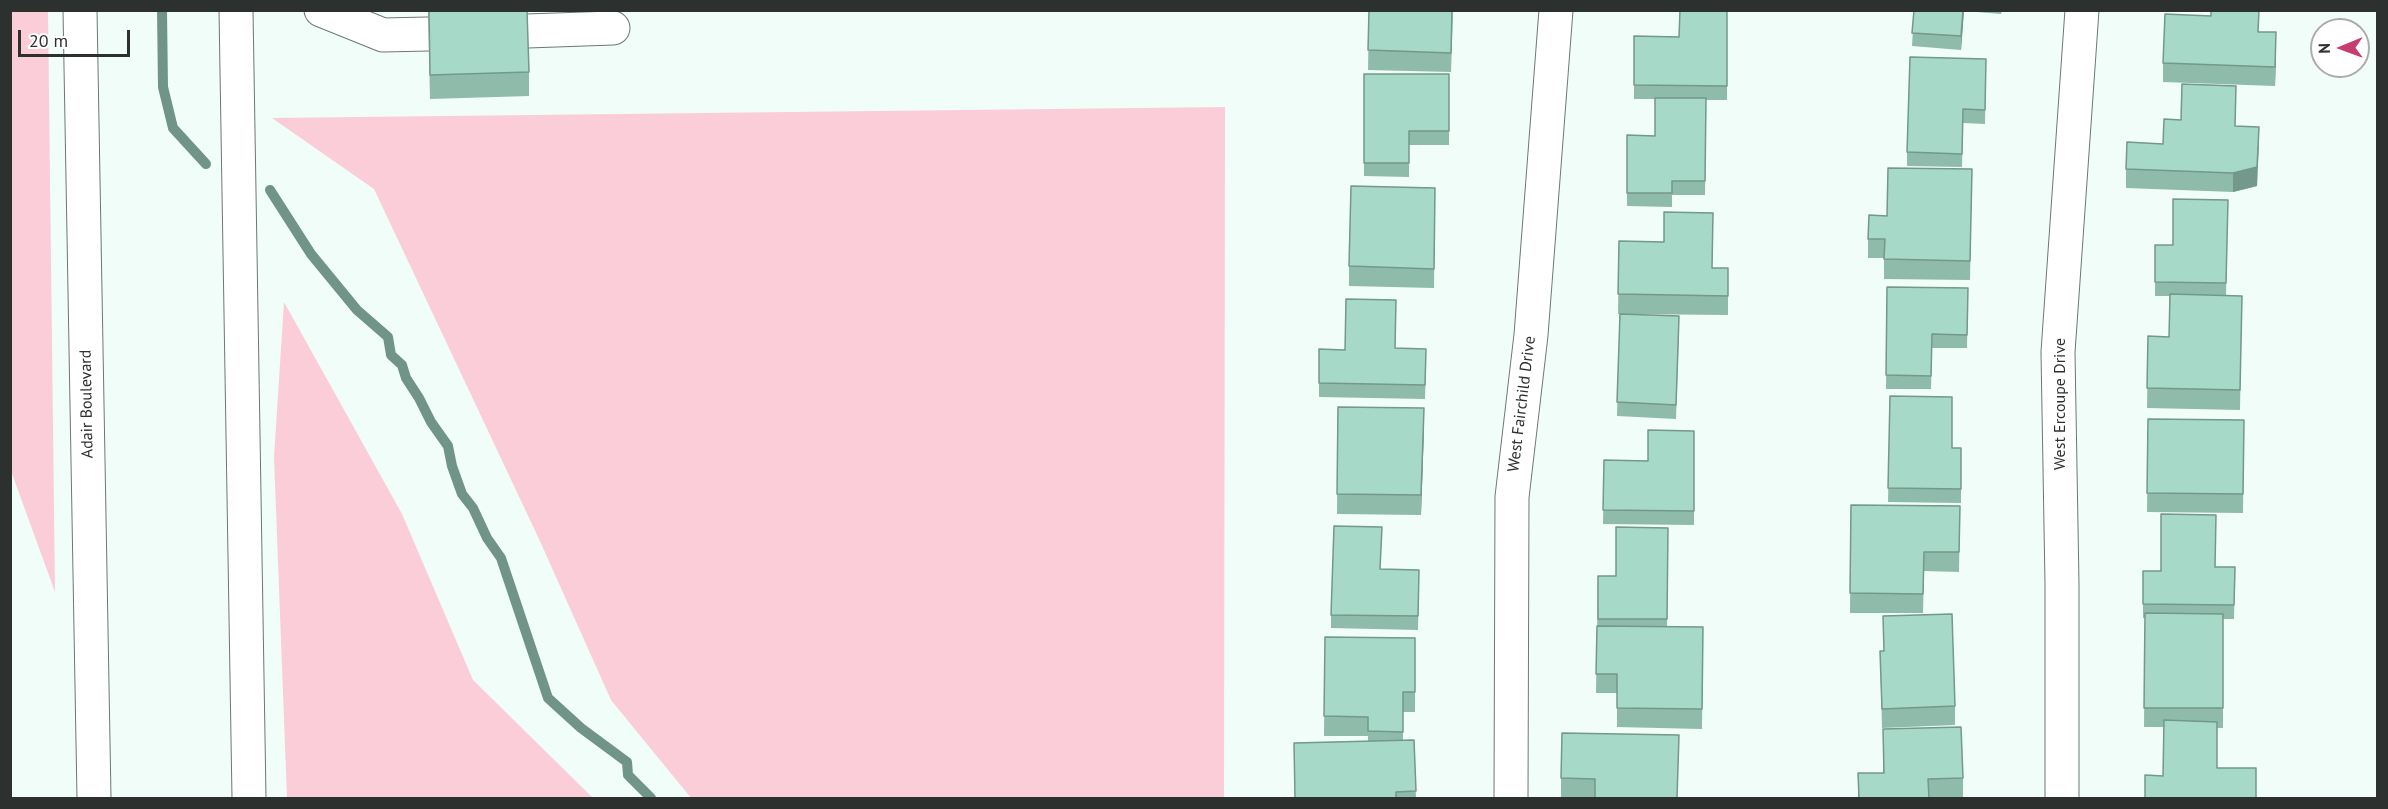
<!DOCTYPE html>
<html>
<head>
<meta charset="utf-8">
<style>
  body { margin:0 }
  #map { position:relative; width:2388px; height:809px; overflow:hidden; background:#f1fdf8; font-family:"PT Sans",sans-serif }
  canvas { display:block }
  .frame { position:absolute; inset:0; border:12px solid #2c302e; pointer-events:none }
  .north { position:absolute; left:2310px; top:18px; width:60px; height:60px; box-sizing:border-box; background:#fff; border:2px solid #abacab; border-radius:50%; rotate:269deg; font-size:16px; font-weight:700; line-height:24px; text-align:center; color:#2c302e }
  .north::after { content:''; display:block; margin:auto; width:21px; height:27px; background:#c73c71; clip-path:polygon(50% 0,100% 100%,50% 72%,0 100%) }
  .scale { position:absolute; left:18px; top:30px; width:112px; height:27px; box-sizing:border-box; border:3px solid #2c302e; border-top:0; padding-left:8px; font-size:18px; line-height:21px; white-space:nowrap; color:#2c302e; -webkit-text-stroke:4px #fff; paint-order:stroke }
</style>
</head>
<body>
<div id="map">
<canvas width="2388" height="809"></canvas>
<div class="frame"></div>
<div class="north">N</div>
<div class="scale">20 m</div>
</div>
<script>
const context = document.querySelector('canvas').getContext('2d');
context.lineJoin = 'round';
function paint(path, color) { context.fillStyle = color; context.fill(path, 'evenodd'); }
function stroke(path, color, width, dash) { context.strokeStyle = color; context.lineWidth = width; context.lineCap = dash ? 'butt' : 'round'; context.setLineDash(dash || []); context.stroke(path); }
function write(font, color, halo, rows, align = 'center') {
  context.font = font + ' "PT Sans",sans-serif'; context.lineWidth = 4.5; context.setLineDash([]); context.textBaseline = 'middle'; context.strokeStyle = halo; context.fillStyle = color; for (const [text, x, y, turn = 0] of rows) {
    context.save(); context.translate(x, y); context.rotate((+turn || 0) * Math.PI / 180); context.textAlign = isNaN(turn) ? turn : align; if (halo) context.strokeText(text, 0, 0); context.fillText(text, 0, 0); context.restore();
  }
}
paint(new Path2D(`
  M 11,10 L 48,11 L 55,592 L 11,471 Z
  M 1225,107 L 1224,798 L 691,798 L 611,700 L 539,539 L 374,189 L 272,118 Z
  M 284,302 L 402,514 L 473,680 L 593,798 L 287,798 L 274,457 Z`), '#fbcdd9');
stroke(new Path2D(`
  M 162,10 L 163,87 L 173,128 L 206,164
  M 270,190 L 311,254 L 357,310 L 388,337 L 391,355 L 402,365 L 406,378 L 419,398 L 431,422 L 448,446 L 452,466 L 462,494 L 473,508 L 487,538 L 501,558 L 548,698 L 581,728 L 627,762 L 628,775 L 651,798`), '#709588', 10);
const minor = new Path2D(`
  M 80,10 L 94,798
  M 236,10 L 249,798
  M 321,10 L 383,35 L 428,34
  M 527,31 L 613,28
  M 1511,798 L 1512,497 L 1531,335 L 1556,10
  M 2062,798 L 2062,584 L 2058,352 L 2082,10`);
stroke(minor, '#6d7874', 35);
stroke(minor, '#fff', 33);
paint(new Path2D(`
  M 428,10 L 529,72 L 529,96 L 430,99 Z
  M 1369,10 L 1453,10 L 1451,72 L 1368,70 Z
  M 1727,10 L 1727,100 L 1706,100 L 1705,195 L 1672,195 L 1672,207 L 1627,206 L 1627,135 L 1655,136 L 1655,99 L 1634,99 L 1634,36 L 1679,37 Z
  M 1914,10 L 2002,10 L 2001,14 L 1964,11 L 1961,50 L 1912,46 Z
  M 2259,32 L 2276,52 L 2275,86 L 2163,82 L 2163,63 Z
  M 1986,73 L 1985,124 L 1963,123 L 1962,167 L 1907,166 L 1907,152 Z
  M 1364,74 L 1449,74 L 1449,145 L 1409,145 L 1409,177 L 1364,176 Z
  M 2235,126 L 2259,146 L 2257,186 L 2233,192 L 2126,188 L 2126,169 L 2163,144 Z
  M 1972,169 L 1970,280 L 1884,279 L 1884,258 L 1868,258 L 1868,239 L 1887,216 Z
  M 1435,188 L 1434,288 L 1349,286 L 1349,266 Z
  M 2228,200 L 2226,295 L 2242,296 L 2240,410 L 2147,408 L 2148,336 L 2169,337 L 2170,296 L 2155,296 L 2155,245 L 2173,245 Z
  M 1619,241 L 1712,268 L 1728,268 L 1728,315 L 1626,314 L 1679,330 L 1676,419 L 1617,416 L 1620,314 L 1618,314 Z
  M 1887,287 L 1968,288 L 1967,348 L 1932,348 L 1931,389 L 1886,389 Z
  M 1396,348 L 1426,363 L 1425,399 L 1319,397 L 1319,383 L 1345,350 Z
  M 1890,396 L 1952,448 L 1961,448 L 1961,503 L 1888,502 Z
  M 1338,407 L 1424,427 L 1421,515 L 1337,514 Z
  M 2148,419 L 2244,420 L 2243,513 L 2147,512 Z
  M 1694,431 L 1694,525 L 1603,524 L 1604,460 L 1648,461 Z
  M 1851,505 L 1960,506 L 1959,572 L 1924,571 L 1923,613 L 1850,613 Z
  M 1668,528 L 1667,627 L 1703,627 L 1702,729 L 1617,727 L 1617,693 L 1596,693 L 1598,576 L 1616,576 Z
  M 2215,567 L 2235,567 L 2234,619 L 2223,619 L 2223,728 L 2217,728 L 2163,776 L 2164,727 L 2144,727 L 2145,618 L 2143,618 L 2143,571 L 2161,571 Z
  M 1381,569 L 1419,570 L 1418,630 L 1331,628 L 1331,615 Z
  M 1883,616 L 1955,706 L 1955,725 L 1882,728 L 1880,651 L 1884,651 Z
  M 1325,637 L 1415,638 L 1415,712 L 1403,712 L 1403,740 L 1414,740 L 1416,798 L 1295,798 L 1294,743 L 1368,741 L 1368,736 L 1324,736 Z
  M 1883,729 L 1963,778 L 1963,797 L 1929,798 L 1858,798 L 1858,773 L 1883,773 Z
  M 1679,754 L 1595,798 L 1561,797 L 1561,778 Z`), '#8fbbab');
paint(new Path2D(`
  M 1963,10 L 1964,10 L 1961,50 L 1961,36 Z
  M 2276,32 L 2276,52 L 2275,86 L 2275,67 Z
  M 2259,127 L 2257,186 L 2233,192 L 2233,173 Z
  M 1424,408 L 1424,427 L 1421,515 L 1421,495 Z`), '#74988b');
const building = new Path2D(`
  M 429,10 L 527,10 L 529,72 L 430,75 Z
  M 1369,10 L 1452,10 L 1451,53 L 1368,50 Z
  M 1680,10 L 1727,10 L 1727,86 L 1634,85 L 1634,36 L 1679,37 Z
  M 1914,10 L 1963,10 L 1961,36 L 1912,33 Z
  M 2211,10 L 2259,10 L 2258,32 L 2276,32 L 2275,67 L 2163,63 L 2165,14 L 2211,16 Z
  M 1910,57 L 1986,59 L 1985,110 L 1963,109 L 1962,154 L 1907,152 Z
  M 1364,74 L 1449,74 L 1449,131 L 1409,131 L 1409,163 L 1364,163 Z
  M 2182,84 L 2236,86 L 2235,126 L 2259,127 L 2257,167 L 2233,173 L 2126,169 L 2127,142 L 2163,144 L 2164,119 L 2181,120 Z
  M 1655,98 L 1706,98 L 1705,181 L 1672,181 L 1672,193 L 1627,193 L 1627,135 L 1655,136 Z
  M 1888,168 L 1972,169 L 1970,261 L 1884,259 L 1885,239 L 1868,239 L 1869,215 L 1887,216 Z
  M 1351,186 L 1435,188 L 1434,269 L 1349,266 Z
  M 2173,199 L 2228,200 L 2226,283 L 2155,282 L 2155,245 L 2173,245 Z
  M 1664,212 L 1713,213 L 1712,268 L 1728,268 L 1728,296 L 1618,294 L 1619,241 L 1664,242 Z
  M 1887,287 L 1968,288 L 1967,335 L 1932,334 L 1931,376 L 1886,375 Z
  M 2170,294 L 2242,296 L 2240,390 L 2147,388 L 2148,336 L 2169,337 Z
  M 1346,299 L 1396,300 L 1395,348 L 1426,349 L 1425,385 L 1319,383 L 1319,349 L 1345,350 Z
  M 1620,314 L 1679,316 L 1676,405 L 1617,402 Z
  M 1890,396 L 1952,397 L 1952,448 L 1961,448 L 1961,489 L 1888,488 Z
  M 1338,407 L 1424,408 L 1421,495 L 1337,494 Z
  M 2148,419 L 2244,420 L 2243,494 L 2147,493 Z
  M 1648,430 L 1694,431 L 1694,511 L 1603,510 L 1604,460 L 1648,461 Z
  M 1851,505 L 1960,506 L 1959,552 L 1924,552 L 1923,594 L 1850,593 Z
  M 2161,514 L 2216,515 L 2215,567 L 2235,567 L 2234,605 L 2143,604 L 2143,571 L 2161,571 Z
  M 1334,526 L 1382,527 L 1380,569 L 1419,570 L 1418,616 L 1331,615 Z
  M 1616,527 L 1668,528 L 1667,619 L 1598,619 L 1598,576 L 1616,576 Z
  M 2145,613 L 2223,614 L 2223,708 L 2144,708 Z
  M 1952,614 L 1955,706 L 1882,709 L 1880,651 L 1884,651 L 1883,616 Z
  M 1597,626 L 1703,627 L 1702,709 L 1617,708 L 1617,674 L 1596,674 Z
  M 1325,637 L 1415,638 L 1415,692 L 1403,692 L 1403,732 L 1368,731 L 1368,717 L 1324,716 Z
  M 2164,720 L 2217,722 L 2217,768 L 2256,768 L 2256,798 L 2145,798 L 2145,775 L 2163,776 Z
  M 1961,727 L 1963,778 L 1928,779 L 1929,798 L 1859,798 L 1858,773 L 1884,773 L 1883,729 Z
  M 1562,733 L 1679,735 L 1677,798 L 1595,798 L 1595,779 L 1561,778 Z
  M 1414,740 L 1416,791 L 1396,792 L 1396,798 L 1295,798 L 1294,743 Z`);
paint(building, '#a6d9c7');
stroke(building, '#74988b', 1.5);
write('16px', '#2c302e', '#fff', [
  ["Adair Boulevard",87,404,-91],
  ["West Fairchild Drive",1522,404,-83],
  ["West Ercoupe Drive",2060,404,-90]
]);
</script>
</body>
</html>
